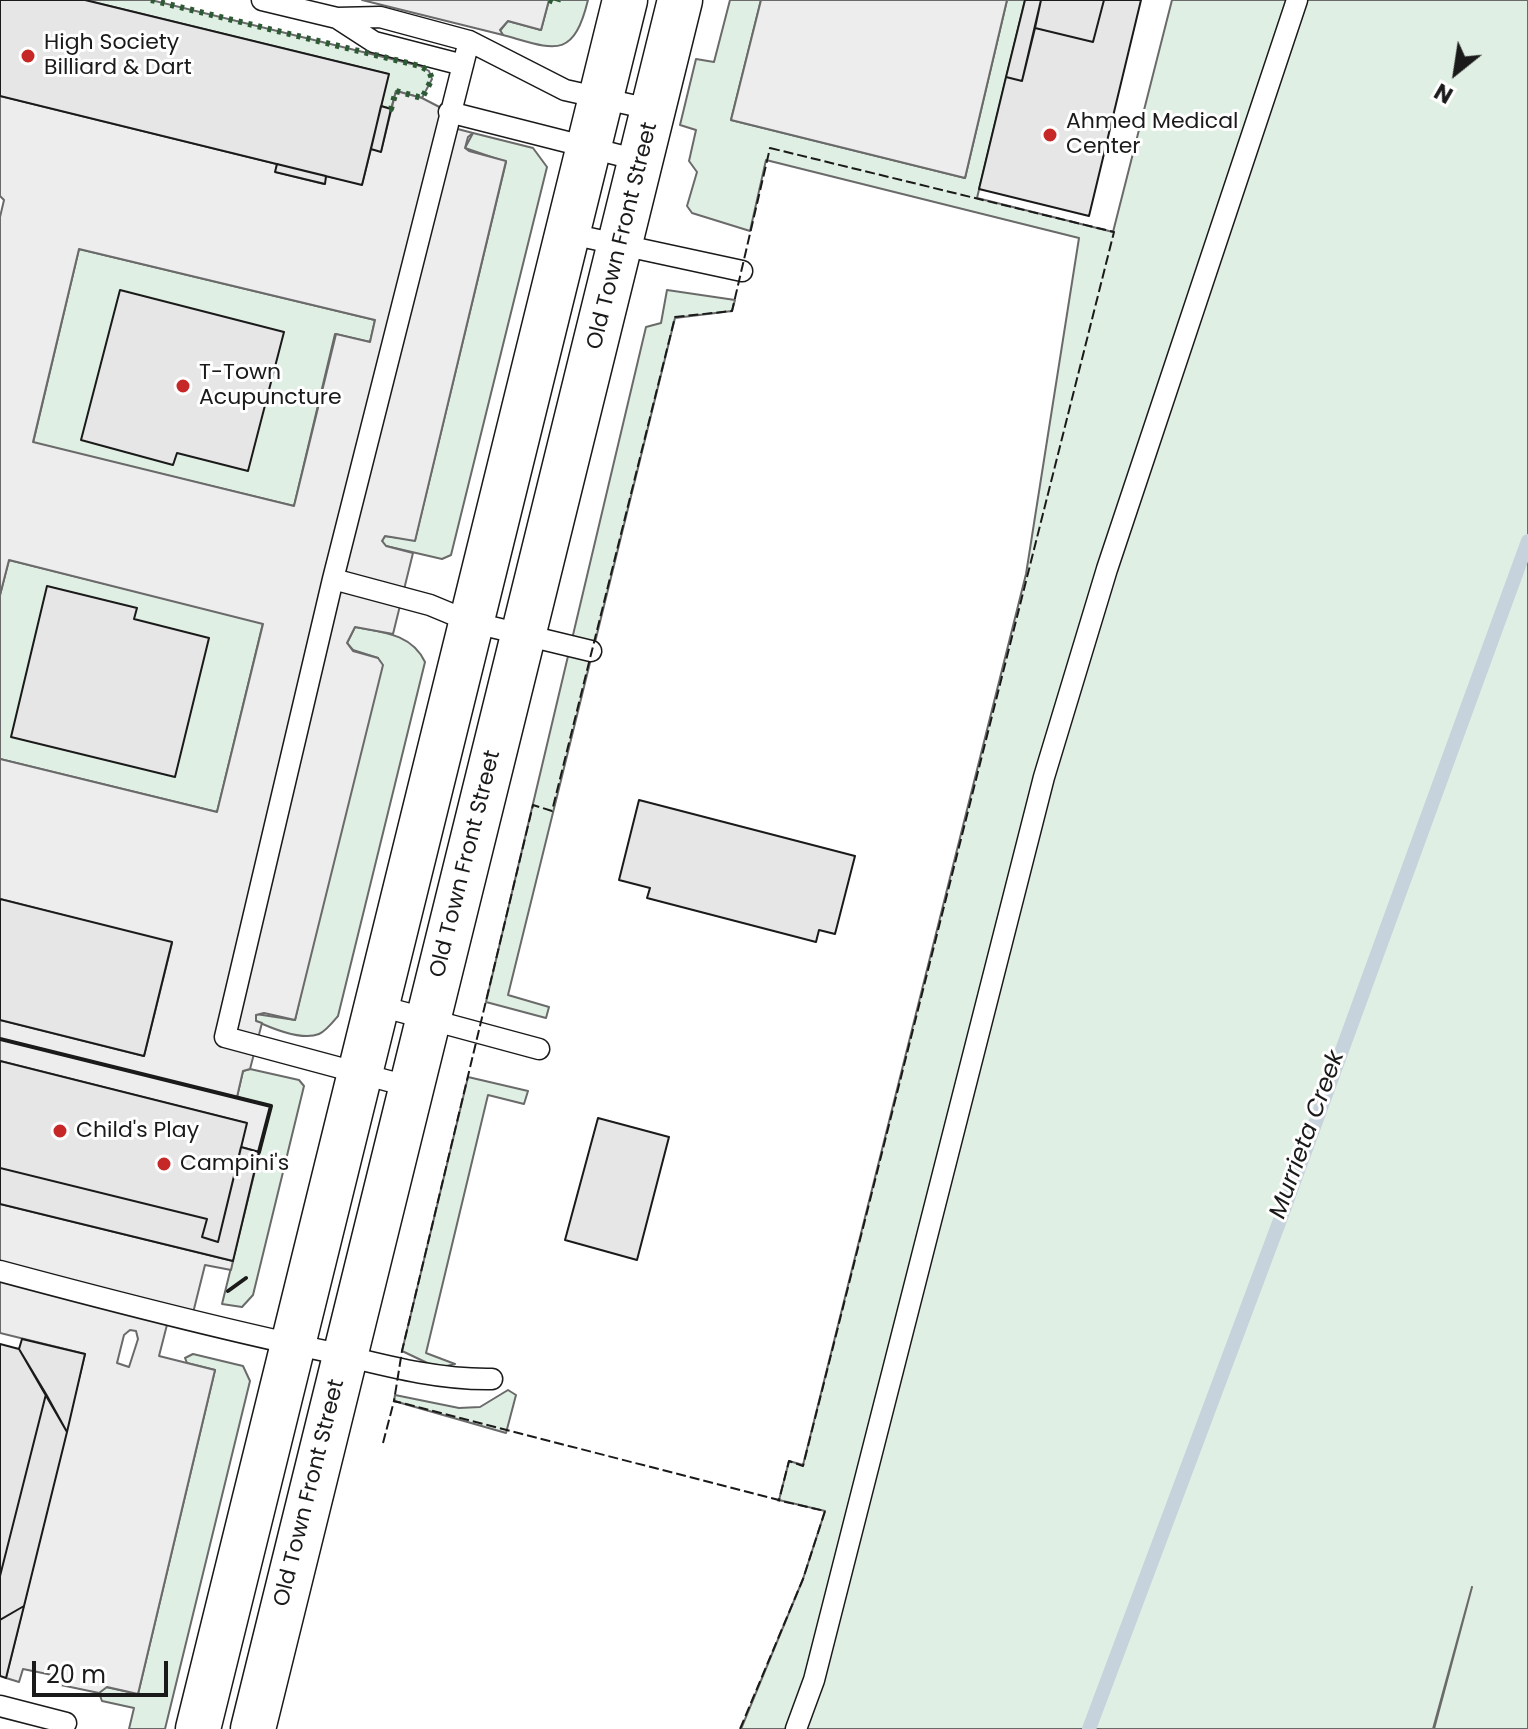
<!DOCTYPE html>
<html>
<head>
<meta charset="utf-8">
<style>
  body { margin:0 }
  #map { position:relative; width:1528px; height:1729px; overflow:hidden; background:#fff; font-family:Poppins,sans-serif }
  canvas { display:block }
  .north { position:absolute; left:1416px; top:32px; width:80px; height:80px; -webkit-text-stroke:6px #fff; paint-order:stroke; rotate:210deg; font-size:22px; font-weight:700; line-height:32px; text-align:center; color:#1a1a1a }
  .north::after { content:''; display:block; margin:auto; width:28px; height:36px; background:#1a1a1a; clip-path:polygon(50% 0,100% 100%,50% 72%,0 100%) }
  .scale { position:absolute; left:32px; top:1661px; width:136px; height:36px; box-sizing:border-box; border:4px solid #1a1a1a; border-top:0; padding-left:10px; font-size:24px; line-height:28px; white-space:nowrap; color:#1a1a1a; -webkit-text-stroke:6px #fff; paint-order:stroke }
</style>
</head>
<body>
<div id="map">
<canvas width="1528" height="1729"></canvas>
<div class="north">N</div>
<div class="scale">20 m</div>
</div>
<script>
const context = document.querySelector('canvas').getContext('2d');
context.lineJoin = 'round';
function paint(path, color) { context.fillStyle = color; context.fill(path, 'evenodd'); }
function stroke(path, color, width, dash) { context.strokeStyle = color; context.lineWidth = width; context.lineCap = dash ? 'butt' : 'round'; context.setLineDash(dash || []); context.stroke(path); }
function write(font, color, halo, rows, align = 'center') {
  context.font = font + ' Poppins,sans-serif'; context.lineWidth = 6; context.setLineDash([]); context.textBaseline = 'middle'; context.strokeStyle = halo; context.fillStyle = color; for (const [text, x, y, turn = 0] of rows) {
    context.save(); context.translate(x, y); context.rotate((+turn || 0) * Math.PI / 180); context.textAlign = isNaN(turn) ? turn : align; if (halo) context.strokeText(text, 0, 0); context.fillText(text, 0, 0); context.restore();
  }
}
const green = new Path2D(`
  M 85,0 L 151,0 L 420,66 L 429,71 L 432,79 L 422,98 L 396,91 L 391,109 L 381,106 L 388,74 Z
  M 549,0 L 588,0 C 573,61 554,49 503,35 L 500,31 L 508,21 L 541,30 Z
  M 730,0 L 761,0 L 731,120 L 965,178 L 1007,0 L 1025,0 L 977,198 L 1113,232 L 1172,0 L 1528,0 L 1528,1729 L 1434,1729 L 1472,1587 L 1433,1729 L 741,1729 L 803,1579 L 825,1511 L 779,1500 L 789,1461 L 803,1465 L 1026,574 L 1079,238 L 766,160 L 750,231 L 692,213 L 687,206 L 697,172 L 689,161 L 696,130 L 680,125 L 696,59 L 714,62 Z
  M 473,133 L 533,148 L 547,167 L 451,555 L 442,559 L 386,546 L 382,541 L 385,536 L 415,540 L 506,162 L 465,148 Z
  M 79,249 L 375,320 L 370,342 L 335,334 L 294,506 L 33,443 Z
  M 667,290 L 735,300 L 732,311 L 675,318 L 508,995 L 549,1007 L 546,1018 L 486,1002 L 646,327 L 661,323 Z
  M 9,560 L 263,623 L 217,812 L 0,759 L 0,595 Z
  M 355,627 C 383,632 412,634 425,662 L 338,1016 C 333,1022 326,1031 319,1034 C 302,1041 271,1028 256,1021 L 256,1014 L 295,1020 L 378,658 L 353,650 L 347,643 Z
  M 250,1069 L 299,1080 L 304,1086 L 253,1295 L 242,1307 L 222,1304 L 271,1106 L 237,1097 L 243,1071 Z
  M 468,1077 L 528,1091 L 524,1104 L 488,1095 L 426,1353 L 455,1364 L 438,1368 L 402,1351 Z
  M 193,1354 L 243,1366 L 250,1381 L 165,1729 L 129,1729 L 134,1708 L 102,1701 L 99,1693 L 106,1687 L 138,1694 L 215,1370 L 187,1363 L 185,1358 Z
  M 508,1390 L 516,1395 L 506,1433 L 394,1401 L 395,1395 L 459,1408 L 480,1407 Z`);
paint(green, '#e0efe3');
stroke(green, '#6a6a6a', 2);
const parking = new Path2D(`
  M 362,0 L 549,0 L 541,30 L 508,21 L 500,30 L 503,35 Z
  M 761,0 L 1007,0 L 965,178 L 731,120 Z
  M 396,91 L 422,98 L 449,112 L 446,126 L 473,133 L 468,137 L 465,148 L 469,151 L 506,161 L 415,541 L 385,536 L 382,541 L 386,546 L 413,553 L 393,634 L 355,627 L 347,643 L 353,651 L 378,658 L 383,665 L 295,1020 L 264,1013 L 256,1015 L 256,1021 L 262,1023 L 250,1069 L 243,1071 L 237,1097 L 271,1106 L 259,1152 L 241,1147 L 246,1123 L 0,1061 L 0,1020 L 144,1056 L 172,943 L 0,899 L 0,759 L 217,812 L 263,624 L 9,560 L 0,595 L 0,217 L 4,200 L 0,196 L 0,96 L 277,164 L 276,172 L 324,184 L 326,176 L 362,184 L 371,149 L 381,151 ZM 79,249 L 375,320 L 370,342 L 336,334 L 294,506 L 33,442 Z
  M 0,1204 L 233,1261 L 231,1270 L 205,1265 L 191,1321 L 169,1317 L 159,1356 L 215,1370 L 138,1694 L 107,1687 L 99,1693 L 56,1684 L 57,1676 L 23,1669 L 19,1682 L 6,1678 L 85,1354 L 0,1333 ZM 130,1330 L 136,1331 L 138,1339 L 129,1367 L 117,1363 L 124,1335 Z`);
paint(parking, '#ededed');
stroke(parking, '#6a6a6a', 2);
stroke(new Path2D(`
  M 1089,1729 L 1280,1220 L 1528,541`), '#c6d2dc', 14);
const building = new Path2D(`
  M 0,0 L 85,0 L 389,74 L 362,185 L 0,96 Z
  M 1025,0 L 1041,0 L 1022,81 L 1006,77 Z
  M 1041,0 L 1104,0 L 1093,42 L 1035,28 Z
  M 1104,0 L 1141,0 L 1089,216 L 979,189 L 1006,77 L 1022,81 L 1035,28 L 1093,42 Z
  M 381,106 L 391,109 L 381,152 L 371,149 Z
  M 277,164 L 326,176 L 325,184 L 275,172 Z
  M 120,290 L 284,332 L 248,471 L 177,453 L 173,465 L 81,440 Z
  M 47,586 L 137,608 L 134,619 L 209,638 L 175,777 L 11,737 Z
  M 639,800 L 855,856 L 835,934 L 819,930 L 816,942 L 647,898 L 650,888 L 619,880 Z
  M 0,899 L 172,942 L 144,1056 L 0,1020 Z
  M 0,1061 L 247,1123 L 218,1242 L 202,1237 L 207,1219 L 0,1168 Z
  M 598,1118 L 669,1137 L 637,1260 L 565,1240 Z
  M 241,1147 L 259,1152 L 233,1261 L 0,1204 L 0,1168 L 207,1219 L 202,1237 L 218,1242 Z
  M 22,1339 L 85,1354 L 67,1432 L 19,1349 Z
  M 0,1344 L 19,1349 L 46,1394 L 0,1576 Z
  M 46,1394 L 67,1432 L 24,1606 L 0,1620 L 0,1576 Z
  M 24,1606 L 6,1678 L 0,1676 L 0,1620 Z`);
paint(building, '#e6e6e6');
stroke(building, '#1a1a1a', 2);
const service = new Path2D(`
  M 262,0 L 337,18 L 380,17 L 469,41 L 565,90 L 654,110
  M 337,18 L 374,42 L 463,65
  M 449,112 L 642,161
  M 566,233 L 742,271
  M 333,579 L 430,605 L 471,622 L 591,651
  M 376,1005 L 539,1049
  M 411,1087 L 225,1037 L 333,579 L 469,41
  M 0,1271 C 108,1300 215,1328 325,1351 C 380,1364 434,1380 492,1379
  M 0,1706 L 66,1723
  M 796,1729 L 814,1680 L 1044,777 L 1107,569 L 1297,0`);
const secondary = new Path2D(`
  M 198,1729 L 625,0
  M 253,1729 L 680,0`);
stroke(service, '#1a1a1a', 23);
stroke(secondary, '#1a1a1a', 47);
stroke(service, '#fff', 20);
stroke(secondary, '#fff', 44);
stroke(new Path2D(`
  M 151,0 L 420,66 L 429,71 L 432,79 L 422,98 L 396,91 L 391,109 L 387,108
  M 549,0 L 557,3 L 558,0`), '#2b5a34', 6, [4, 6]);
stroke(new Path2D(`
  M 770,148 L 1114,232 L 803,1466 L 789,1461 L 779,1500 L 394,1401 L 402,1351 L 533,805 L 552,811 L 675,317 L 732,311 Z
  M 383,1443 L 394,1401 L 397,1402
  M 740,1729 L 803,1579 L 825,1511 L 777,1500`), '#1a1a1a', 2, [10, 4]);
stroke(new Path2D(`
  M 0,1039 L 271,1106 L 259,1152
  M 228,1291 L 246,1278`), '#1a1a1a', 4);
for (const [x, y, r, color] of [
  [28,56,8,"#c62828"],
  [1050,135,8,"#c62828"],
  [183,386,8,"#c62828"],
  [60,1131,8,"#c62828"],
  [164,1164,8,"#c62828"]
]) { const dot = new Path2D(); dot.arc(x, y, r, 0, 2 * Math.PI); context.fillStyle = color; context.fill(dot); stroke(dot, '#fff', 3); }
write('22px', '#1a1a1a', '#fff', [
  ["High Society",44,43],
  ["Billiard & Dart",44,68],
  ["Ahmed Medical",1066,122],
  ["Center",1066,147],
  ["T-Town",199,373],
  ["Acupuncture",199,398],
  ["Child's Play",76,1131],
  ["Campini's",180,1164]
], 'left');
write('22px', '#1a1a1a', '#fff', [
  ["Old Town Front Street",623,236,-76],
  ["Old Town Front Street",466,864,-76],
  ["Old Town Front Street",310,1493,-76]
]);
write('italic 24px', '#1a1a1a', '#fff', [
  ["Murrieta Creek",1308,1135,-70]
]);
</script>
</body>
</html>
